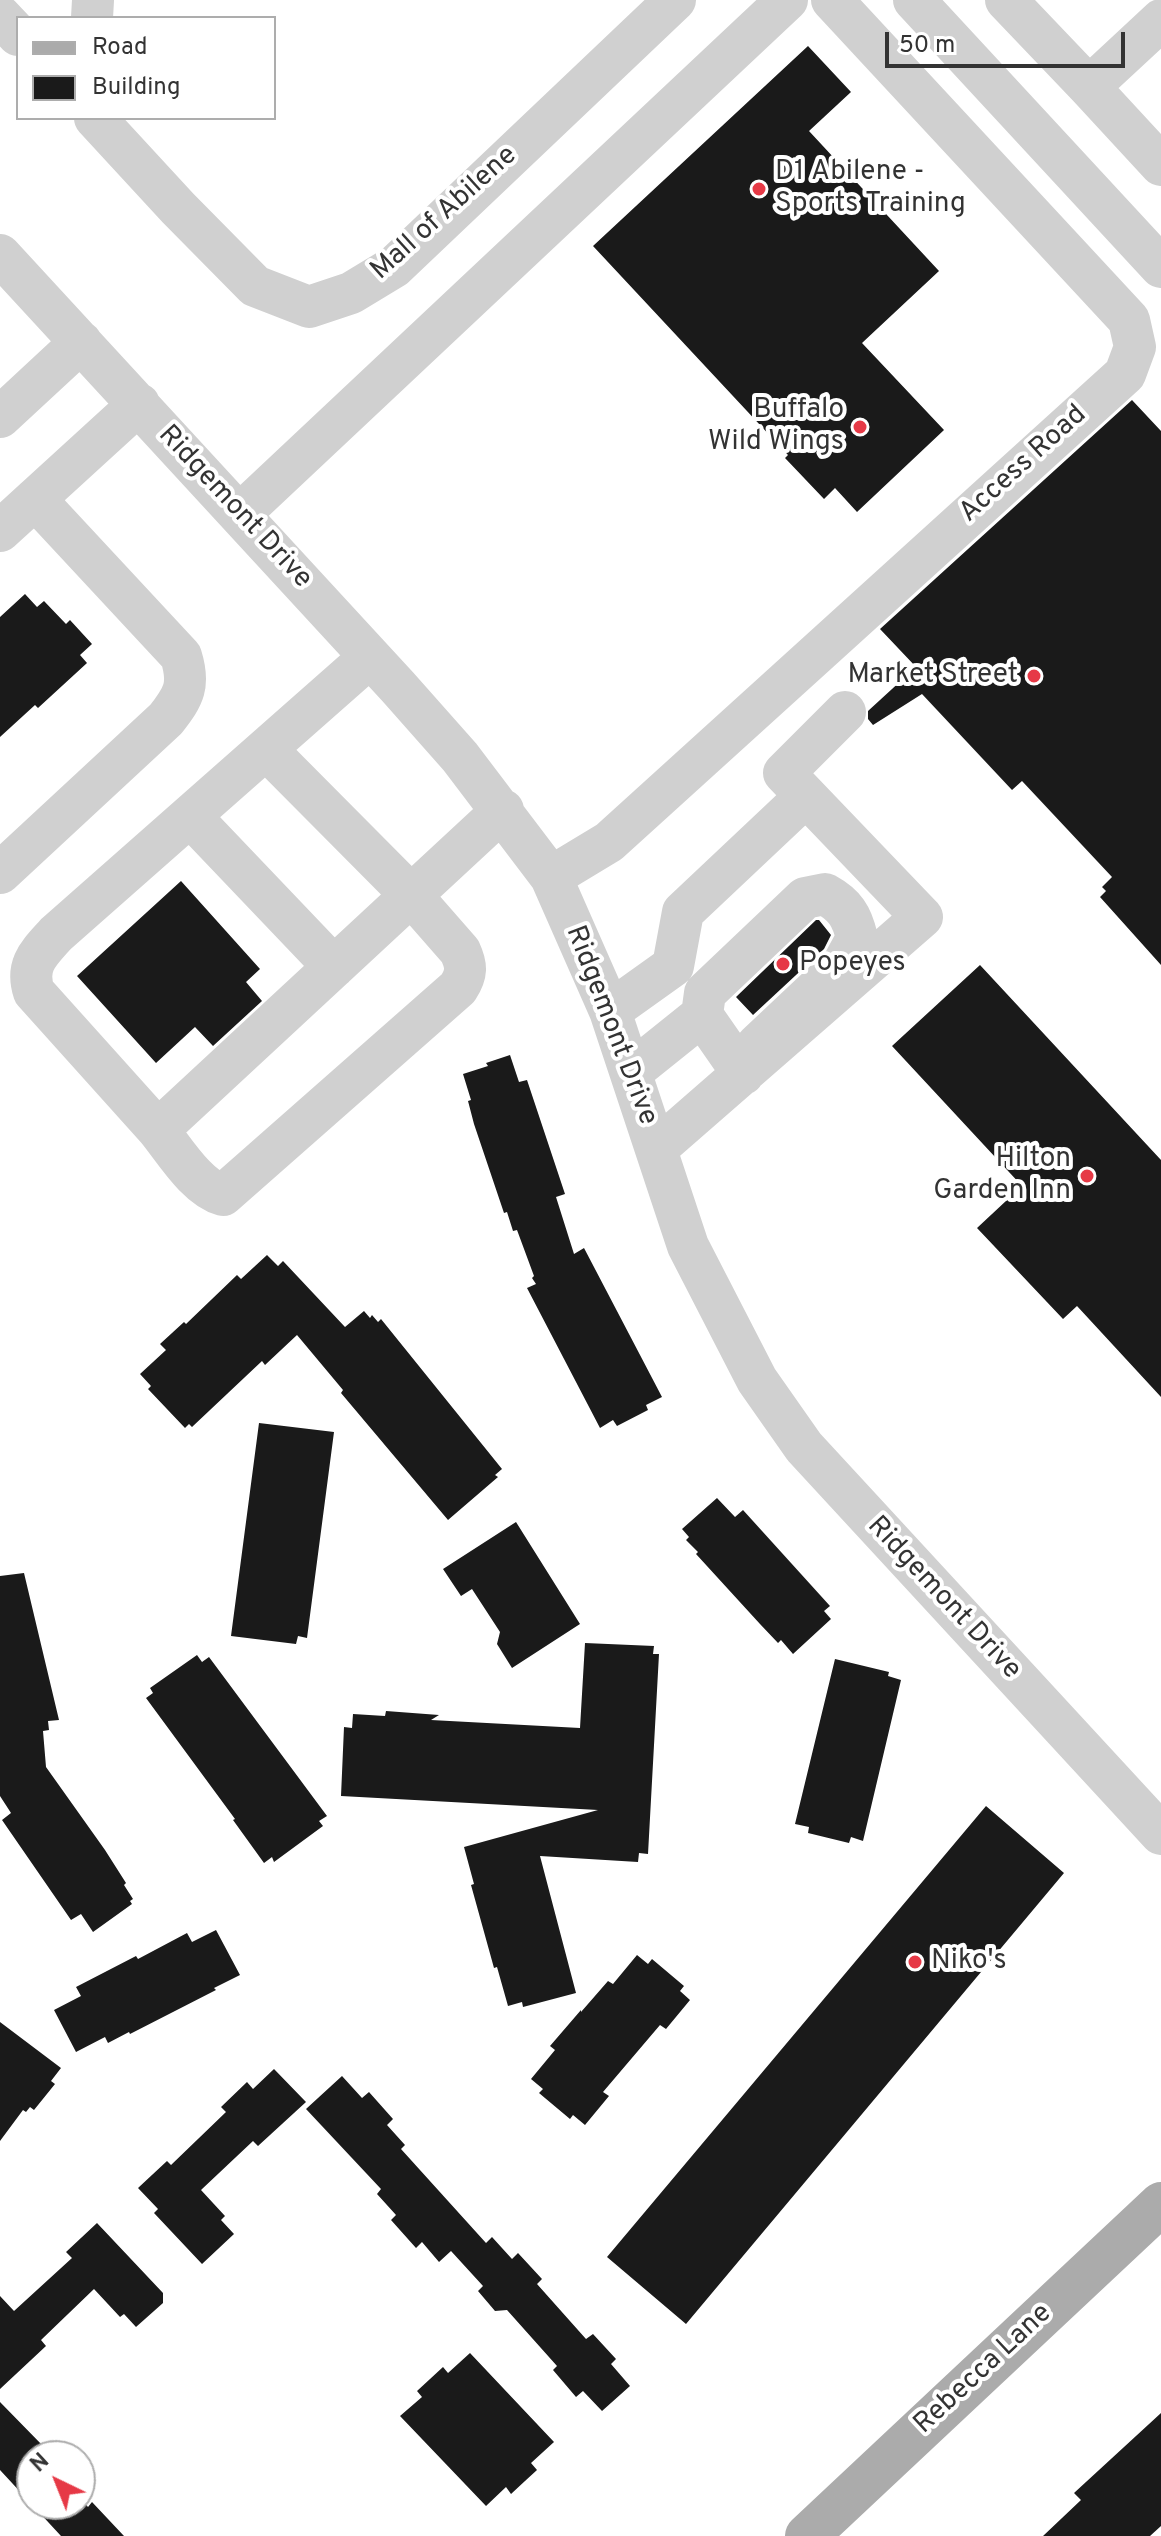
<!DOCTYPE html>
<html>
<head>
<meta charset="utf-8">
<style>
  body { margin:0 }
  #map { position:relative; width:1161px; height:2536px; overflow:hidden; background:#fff; font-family:Overpass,sans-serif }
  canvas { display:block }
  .legend { position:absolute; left:16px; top:16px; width:260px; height:104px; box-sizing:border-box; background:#fff; border:2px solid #adadad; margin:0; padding:10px 14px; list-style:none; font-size:24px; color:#333 }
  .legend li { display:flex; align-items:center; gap:16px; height:40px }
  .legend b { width:40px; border:2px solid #adadad }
  .north { position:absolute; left:16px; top:2440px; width:80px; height:80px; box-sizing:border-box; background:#fff; border:2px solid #adadad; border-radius:50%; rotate:317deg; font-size:22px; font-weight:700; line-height:32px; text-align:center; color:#333 }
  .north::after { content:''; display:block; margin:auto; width:28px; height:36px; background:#e63946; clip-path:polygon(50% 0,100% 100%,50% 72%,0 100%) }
  .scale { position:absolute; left:885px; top:32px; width:240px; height:36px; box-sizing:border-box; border:4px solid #333; border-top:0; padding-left:10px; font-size:24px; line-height:28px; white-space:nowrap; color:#333; -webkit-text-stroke:6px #fff; paint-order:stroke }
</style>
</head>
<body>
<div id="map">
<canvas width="1161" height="2536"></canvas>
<ul class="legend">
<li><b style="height:10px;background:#ababab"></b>Road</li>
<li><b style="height:22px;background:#1a1a1a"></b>Building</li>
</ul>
<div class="north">N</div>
<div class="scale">50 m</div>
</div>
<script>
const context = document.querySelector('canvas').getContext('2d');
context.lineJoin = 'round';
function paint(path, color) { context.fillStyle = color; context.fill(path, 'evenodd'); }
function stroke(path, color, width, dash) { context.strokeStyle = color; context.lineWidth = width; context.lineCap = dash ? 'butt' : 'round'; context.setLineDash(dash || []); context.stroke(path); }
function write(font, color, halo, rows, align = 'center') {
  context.font = font + ' Overpass,sans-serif'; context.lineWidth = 8; context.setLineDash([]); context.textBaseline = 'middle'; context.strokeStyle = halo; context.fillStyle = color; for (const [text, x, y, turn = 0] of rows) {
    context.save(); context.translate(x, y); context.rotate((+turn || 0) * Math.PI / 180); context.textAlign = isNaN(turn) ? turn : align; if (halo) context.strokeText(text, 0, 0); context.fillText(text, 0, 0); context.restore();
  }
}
paint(new Path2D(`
  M 808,46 L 851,92 L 809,131 L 939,271 L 862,343 L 944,430 L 857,512 L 835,488 L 824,499 L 785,458 L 788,455 L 593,246 Z
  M 1132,400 L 1161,431 L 1161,965 L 1100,897 L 1106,891 L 1102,887 L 1112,877 L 1022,781 L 1012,790 L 922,694 L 873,725 L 868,719 L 868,711 L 916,667 L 880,629 Z
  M 25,594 L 37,607 L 44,601 L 66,624 L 70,620 L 92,644 L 80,655 L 87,663 L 38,708 L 35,705 L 0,737 L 0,617 Z
  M 181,881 L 260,969 L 246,982 L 262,1001 L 213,1046 L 195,1027 L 156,1063 L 77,976 Z
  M 816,920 L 819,920 L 831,935 L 824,949 L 753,1015 L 736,997 Z
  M 980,965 L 1161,1160 L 1161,1397 L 1077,1306 L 1063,1319 L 977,1228 L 1022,1186 L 892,1046 Z
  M 510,1055 L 519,1082 L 527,1080 L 565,1194 L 556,1197 L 574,1254 L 584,1248 L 662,1397 L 646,1405 L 648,1410 L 617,1426 L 613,1420 L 600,1428 L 527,1288 L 536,1284 L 532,1278 L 534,1276 L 517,1230 L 513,1231 L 507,1212 L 504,1213 L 474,1124 L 468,1101 L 471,1100 L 463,1074 L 488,1066 L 486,1063 Z
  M 267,1255 L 278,1266 L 283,1261 L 345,1327 L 364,1311 L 370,1318 L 372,1315 L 378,1322 L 381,1319 L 502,1469 L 495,1475 L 498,1477 L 448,1520 L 341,1393 L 343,1390 L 297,1335 L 265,1365 L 262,1361 L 192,1427 L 189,1424 L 185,1428 L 148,1389 L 151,1386 L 140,1374 L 166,1350 L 160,1344 L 184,1322 L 186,1324 L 237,1275 L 241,1279 Z
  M 259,1423 L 334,1432 L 307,1638 L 298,1636 L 296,1644 L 231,1636 Z
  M 717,1498 L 735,1517 L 743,1510 L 830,1606 L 824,1611 L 831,1619 L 793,1654 L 781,1640 L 778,1643 L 760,1624 L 696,1554 L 698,1552 L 686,1540 L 689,1537 L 682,1529 Z
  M 516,1522 L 580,1624 L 512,1668 L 497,1644 L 500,1632 L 472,1589 L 461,1596 L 443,1569 Z
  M 24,1573 L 59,1720 L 48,1721 L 49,1730 L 43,1731 L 46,1767 L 105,1850 L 126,1883 L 124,1885 L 133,1899 L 130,1901 L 132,1904 L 93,1932 L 81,1914 L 71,1920 L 2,1820 L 11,1813 L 0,1796 L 0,1576 Z
  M 585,1643 L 654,1646 L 653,1654 L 659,1654 L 648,1854 L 639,1853 L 638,1862 L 540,1856 L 576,1993 L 523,2007 L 522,2002 L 508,2006 L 497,1967 L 494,1968 L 471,1885 L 474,1884 L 464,1847 L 598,1810 L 341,1796 L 344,1727 L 352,1728 L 353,1714 L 385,1716 L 386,1711 L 439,1715 L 431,1720 L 580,1728 Z
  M 197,1655 L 202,1662 L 209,1657 L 327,1816 L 319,1821 L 323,1826 L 274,1862 L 272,1857 L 264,1863 L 233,1820 L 235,1819 L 146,1698 L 153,1693 L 150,1688 Z
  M 835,1659 L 889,1672 L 888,1676 L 901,1680 L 863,1841 L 851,1837 L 849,1843 L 808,1833 L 809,1827 L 795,1824 Z
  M 986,1806 L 1064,1873 L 686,2324 L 607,2257 Z
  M 216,1930 L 240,1975 L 214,1988 L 216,1990 L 130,2034 L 129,2032 L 108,2043 L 105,2037 L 76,2052 L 54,2010 L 81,1996 L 76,1987 L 136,1956 L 138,1959 L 187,1933 L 192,1942 Z
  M 637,1955 L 648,1964 L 652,1959 L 684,1986 L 680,1991 L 690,2000 L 666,2029 L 660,2025 L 603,2092 L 609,2096 L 585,2125 L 573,2115 L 570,2119 L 539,2093 L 543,2089 L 531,2079 L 555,2050 L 550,2046 L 581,2010 L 581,2012 L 608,1981 L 613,1984 Z
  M 0,2022 L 61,2068 L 51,2081 L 55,2084 L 34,2110 L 30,2107 L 26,2112 L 23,2110 L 0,2141 Z
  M 274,2069 L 306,2102 L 258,2146 L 253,2141 L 201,2190 L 225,2216 L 221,2220 L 234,2234 L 202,2264 L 154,2213 L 158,2209 L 138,2188 L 167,2161 L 171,2165 L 226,2112 L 221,2107 L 247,2082 L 253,2089 Z
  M 342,2076 L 362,2098 L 369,2092 L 393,2119 L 387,2125 L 405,2145 L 401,2149 L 486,2243 L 492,2237 L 512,2259 L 518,2253 L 542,2279 L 537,2284 L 586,2339 L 593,2334 L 616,2359 L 611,2364 L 630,2386 L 602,2411 L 583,2391 L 576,2397 L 553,2370 L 557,2366 L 507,2310 L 495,2311 L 478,2291 L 483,2286 L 451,2251 L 439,2262 L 422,2242 L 416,2248 L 391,2220 L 396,2215 L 377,2194 L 381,2189 L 306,2109 Z
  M 97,2223 L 163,2293 L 163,2303 L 136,2327 L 124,2314 L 120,2317 L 94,2289 L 41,2340 L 46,2346 L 0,2389 L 0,2296 L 14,2311 L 72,2258 L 66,2252 Z
  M 470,2353 L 554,2442 L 531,2463 L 537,2470 L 525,2481 L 511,2494 L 506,2487 L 486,2506 L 400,2416 L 422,2397 L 417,2391 L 443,2367 L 448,2373 Z
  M 0,2402 L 44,2447 L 38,2454 L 40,2456 L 32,2456 L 32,2504 L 80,2504 L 80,2498 L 88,2507 L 92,2502 L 124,2536 L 61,2536 L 0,2470 Z
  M 1161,2413 L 1161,2526 L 1150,2536 L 1043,2536 L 1081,2500 L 1074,2493 Z`), '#1a1a1a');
stroke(new Path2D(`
  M 914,0 L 1161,267
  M 1006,0 L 1089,87 L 1161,20
  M 0,16 L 18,35
  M 92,18 L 93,0
  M 1089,87 L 1161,165
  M 95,118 L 178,208 L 255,286 L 309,307 L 351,293 L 394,267 L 675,0
  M 0,255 L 398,687 L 460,757 L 551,877 L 610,1011 L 688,1246 L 757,1380 L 804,1447 L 1161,1834
  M 0,417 L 81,342
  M 240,514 L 787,0
  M 0,531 L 139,404
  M 370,657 L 56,934 C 39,953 25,965 34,992 L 158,1130 L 503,810
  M 190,816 L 334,967
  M 0,873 L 166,719 C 184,696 190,685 181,656 L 35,499
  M 551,877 L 609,842 L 1125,374 L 1135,347 L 1129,320 L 832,0
  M 825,894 C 845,905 852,916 857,938 L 843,964 L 757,1045 L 743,1074 L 702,1015 L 705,993 L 805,898 Z
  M 610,1011 L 673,966 L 683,912 L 806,796
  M 631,1072 L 702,1015
  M 158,1130 C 175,1151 197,1188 223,1195 L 458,988 C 467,974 467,966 460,951 L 411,895 L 266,749
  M 656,1149 L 922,917 L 784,773 L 845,712`), '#d0d0d0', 42);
stroke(new Path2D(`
  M 807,2536 L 1161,2204`), '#ababab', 44);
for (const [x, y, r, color] of [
  [759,189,8,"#e63946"],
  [860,427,8,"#e63946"],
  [1034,676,8,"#e63946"],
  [783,964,8,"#e63946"],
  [1087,1176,8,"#e63946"],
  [915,1962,8,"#e63946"]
]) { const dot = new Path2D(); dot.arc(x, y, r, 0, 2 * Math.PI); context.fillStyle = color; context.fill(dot); stroke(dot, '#fff', 3); }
write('28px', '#333', '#fff', [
  ["D1 Abilene -",775,173],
  ["Sports Training",775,205],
  ["Buffalo",844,411,"right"],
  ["Wild Wings",844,443,"right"],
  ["Market Street",1018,676,"right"],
  ["Popeyes",799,964],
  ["Hilton",1071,1160,"right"],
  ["Garden Inn",1071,1192,"right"],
  ["Niko's",931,1962]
], 'left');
write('28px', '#333', '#fff', [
  ["Mall of Abilene",445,214,-42],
  ["Access Road",1024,465,-42],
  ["Ridgemont Drive",234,508,47],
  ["Ridgemont Drive",610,1026,69],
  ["Ridgemont Drive",943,1599,47],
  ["Rebecca Lane",984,2370,-43]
]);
</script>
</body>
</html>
